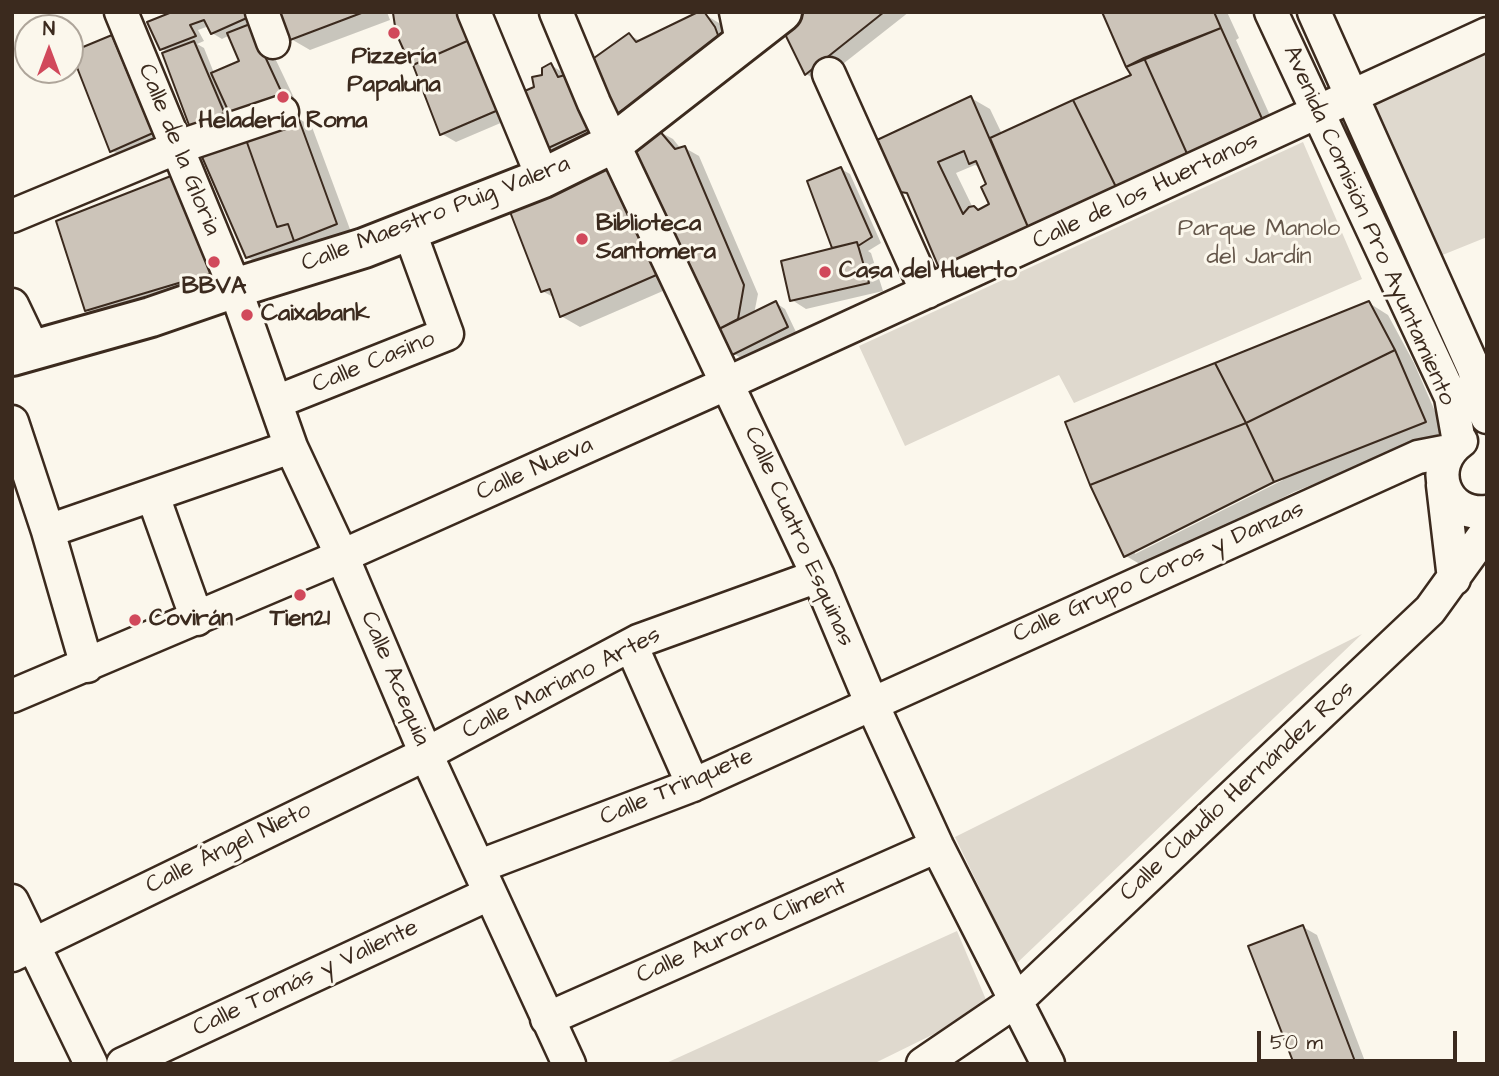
<!DOCTYPE html>
<html>
<head>
<meta charset="utf-8">
<style>
  body { margin:0 }
  #map { position:relative; width:1499px; height:1076px; overflow:hidden; background:#fbf7ec; font-family:"Architects Daughter",sans-serif }
  canvas { display:block }
  .frame { position:absolute; inset:0; border:14px solid #3b2a1e; pointer-events:none }
  .north { position:absolute; left:14px; top:14px; width:70px; height:70px; box-sizing:border-box; background:#fbf7ec; border:2px solid #aea59a; border-radius:50%; rotate:0deg; font-size:19px; font-weight:700; line-height:28px; text-align:center; color:#3b2a1e }
  .north::after { content:''; display:block; margin:auto; width:24px; height:32px; background:#d1495b; clip-path:polygon(50% 0,100% 100%,50% 72%,0 100%) }
  .scale { position:absolute; left:1257px; top:1031px; width:200px; height:32px; box-sizing:border-box; border:4px solid #3b2a1e; border-top:0; padding-left:9px; font-size:21px; line-height:24px; white-space:nowrap; color:#3b2a1e; -webkit-text-stroke:5px #fbf7ec; paint-order:stroke }
</style>
</head>
<body>
<div id="map">
<canvas width="1499" height="1076"></canvas>
<div class="frame"></div>
<div class="north">N</div>
<div class="scale">50 m</div>
</div>
<script>
const context = document.querySelector('canvas').getContext('2d');
context.lineJoin = 'round';
function paint(path, color) { context.fillStyle = color; context.fill(path, 'evenodd'); }
function stroke(path, color, width, dash) { context.strokeStyle = color; context.lineWidth = width; context.lineCap = dash ? 'butt' : 'round'; context.setLineDash(dash || []); context.stroke(path); }
function write(font, color, halo, rows, align = 'center') {
  context.font = font + ' "Architects Daughter",sans-serif'; context.lineWidth = 6; context.setLineDash([]); context.textBaseline = 'middle'; context.strokeStyle = halo; context.fillStyle = color; for (const [text, x, y, turn = 0] of rows) {
    context.save(); context.translate(x, y); context.rotate((+turn || 0) * Math.PI / 180); context.textAlign = isNaN(turn) ? turn : align; if (halo) context.strokeText(text, 0, 0); context.fillText(text, 0, 0); context.restore();
  }
}
paint(new Path2D(`
  M 1487,48 L 1487,237 L 1440,256 L 1371,100 Z
  M 1303,142 L 1362,279 L 1074,403 L 1059,375 L 905,446 L 859,346 Z
  M 1362,634 L 1016,964 L 955,837 Z
  M 957,931 L 987,1002 L 938,1032 L 873,1064 L 664,1064 Z`), '#dfd9ce');
paint(new Path2D(`
  M 177,12 L 253,12 L 295,100 L 292,109 L 203,137 L 167,52 L 162,49 ZM 209,26 L 212,33 L 222,39 L 230,35 L 242,62 L 214,73 L 204,48 L 197,44 L 204,41 L 198,30 Z
  M 280,12 L 387,12 L 390,20 L 310,50 L 291,39 Z
  M 398,12 L 474,12 L 517,116 L 456,142 L 442,134 L 395,14 Z
  M 808,12 L 909,12 L 820,82 L 806,74 Z
  M 1104,12 L 1227,12 L 1239,38 L 1236,40 L 1277,131 L 960,278 L 940,267 L 910,196 L 901,191 L 971,98 L 990,109 L 1002,134 L 1134,76 ZM 975,165 L 982,169 L 988,184 L 991,205 L 979,211 L 973,208 L 956,173 Z
  M 704,14 L 719,23 L 729,37 L 633,120 L 605,106 L 629,35 L 641,41 Z
  M 112,37 L 127,46 L 166,142 L 126,159 L 111,150 Z
  M 551,65 L 565,74 L 604,133 L 560,157 L 546,149 L 536,88 Z
  M 298,118 L 312,127 L 351,232 L 262,266 L 247,257 Z
  M 658,131 L 673,139 L 681,149 L 685,148 L 699,156 L 758,294 L 754,314 L 776,303 L 785,309 L 796,332 L 743,359 L 734,354 L 720,328 Z
  M 609,161 L 679,284 L 580,327 L 561,316 L 555,298 L 542,291 Z
  M 841,169 L 850,174 L 881,243 L 868,251 L 871,253 L 883,291 L 806,309 L 792,300 L 837,249 L 834,247 Z
  M 171,178 L 190,189 L 230,283 L 106,321 L 86,310 Z
  M 1369,303 L 1388,315 L 1414,363 L 1444,432 L 1294,492 L 1145,567 L 1126,556 ZM 1281,476 L 1283,480 L 1135,554 L 1135,550 Z
  M 1303,927 L 1317,935 L 1366,1064 L 1296,1064 Z`), '#0003');
const building = new Path2D(`
  M 172,12 L 247,12 L 249,17 L 211,34 L 204,20 L 190,25 L 196,36 L 160,50 L 147,22 Z
  M 278,12 L 364,12 L 290,40 Z
  M 464,12 L 474,38 L 413,65 L 405,53 L 396,33 L 393,13 Z
  M 698,12 L 705,13 L 715,27 L 722,46 L 618,113 L 603,108 L 587,63 L 629,33 L 636,42 Z
  M 805,12 L 884,12 L 805,75 L 783,30 Z
  M 1102,12 L 1214,12 L 1221,28 L 1126,67 Z
  M 250,24 L 281,91 L 278,101 L 231,117 L 211,73 L 239,61 L 227,33 Z
  M 1221,28 L 1264,123 L 1189,158 L 1144,58 Z
  M 112,35 L 153,133 L 110,152 L 71,52 Z
  M 474,38 L 503,108 L 440,135 L 413,65 Z
  M 194,41 L 228,121 L 192,133 L 162,53 Z
  M 1144,58 L 1189,158 L 1118,191 L 1073,100 L 1131,75 L 1126,67 Z
  M 551,63 L 558,77 L 575,72 L 590,124 L 587,130 L 544,150 L 520,93 L 534,87 L 532,77 L 542,75 L 542,68 Z
  M 971,96 L 1031,234 L 939,268 L 907,193 L 900,192 L 877,140 ZM 964,151 L 969,164 L 976,161 L 986,184 L 981,187 L 989,204 L 978,210 L 974,206 L 969,207 L 963,214 L 938,162 Z
  M 1073,100 L 1118,191 L 1031,234 L 990,138 Z
  M 298,117 L 337,224 L 294,241 L 288,224 L 277,227 L 244,134 Z
  M 658,129 L 675,149 L 685,146 L 744,285 L 738,319 L 719,329 L 633,148 Z
  M 244,134 L 277,227 L 288,224 L 294,241 L 246,258 L 199,150 Z
  M 609,159 L 661,273 L 560,317 L 550,289 L 541,292 L 507,204 Z
  M 841,167 L 872,237 L 858,246 L 857,242 L 832,248 L 807,181 Z
  M 171,176 L 212,273 L 85,311 L 56,221 Z
  M 857,242 L 869,283 L 790,301 L 781,261 Z
  M 776,301 L 788,327 L 732,355 L 719,329 Z
  M 1369,301 L 1395,350 L 1246,423 L 1215,363 Z
  M 1395,350 L 1426,422 L 1274,482 L 1246,423 Z
  M 1215,363 L 1246,423 L 1090,485 L 1065,422 Z
  M 1246,423 L 1274,482 L 1124,557 L 1090,485 Z
  M 1303,925 L 1356,1064 L 1294,1064 L 1248,946 Z`);
paint(building, '#ccc4b9');
stroke(building, '#3b2a1e', 2);
const minor = new Path2D(`
  M 121,12 L 235,288 L 291,447 L 342,556 L 426,754 L 569,1064
  M 262,12 L 273,42
  M 474,12 L 543,178
  M 556,12 L 594,103 L 818,576 L 871,702 L 937,846 L 1048,1064
  M 736,12 L 742,41
  M 1271,12 L 1451,397 L 1459,442
  M 1314,12 L 1474,369 L 1487,417
  M 829,74 L 927,292
  M 12,216 L 178,147 L 282,112
  M 12,305 L 33,349
  M 276,402 L 447,334 L 409,230
  M 12,422 L 48,531 L 87,666
  M 1461,441 C 1426,466 1444,517 1487,512
  M 1443,485 L 1454,579
  M 153,496 L 197,619
  M 48,531 L 291,447
  M 631,645 L 693,785
  M 12,696 L 342,556 L 728,383 L 1487,34
  M 480,866 L 693,785 L 1418,457 L 1449,451
  M 12,901 L 91,1064
  M 12,955 L 426,754 L 638,641 L 818,576
  M 547,1019 L 937,846
  M 123,1064 L 489,894
  M 923,1064 L 1017,1000 L 1430,610 L 1487,531`);
const major = new Path2D(`
  M 12,356 L 151,317 L 235,288 L 364,248 L 543,178 L 614,143 L 782,12`);
stroke(minor, '#3b2a1e', 37);
stroke(major, '#3b2a1e', 44);
stroke(minor, '#fbf7ec', 32);
stroke(major, '#fbf7ec', 38);
for (const [x, y, r, color] of [
  [394,33,7,"#d1495b"],
  [283,97,7,"#d1495b"],
  [582,239,7,"#d1495b"],
  [214,262,7,"#d1495b"],
  [825,272,7,"#d1495b"],
  [247,315,7,"#d1495b"],
  [300,595,7,"#d1495b"],
  [135,620,7,"#d1495b"]
]) { const dot = new Path2D(); dot.arc(x, y, r, 0, 2 * Math.PI); context.fillStyle = color; context.fill(dot); stroke(dot, '#fbf7ec', 2.5); }
write('bold 24px', '#3b2a1e', '#fbf7ec', [
  ["Pizzería",394,58],
  ["Papaluna",394,86],
  ["Heladería Roma",283,122],
  ["Biblioteca",596,225,"left"],
  ["Santomera",596,253,"left"],
  ["Casa del Huerto",839,272,"left"],
  ["BBVA",214,288],
  ["Caixabank",261,315,"left"],
  ["Covirán",149,620,"left"],
  ["Tien21",300,620]
]);
write('24px', '#3b2a1e', '#fbf7ec', [
  ["Calle de la Gloria",178,150,68],
  ["Calle de los Huertanos",1146,192,-25],
  ["Calle Maestro Puig Valera",436,215,-21],
  ["Avenida Comisión Pro Ayuntamiento",1368,226,66],
  ["Calle Casino",374,363,-22],
  ["Calle Nueva",535,470,-24],
  ["Calle Cuatro Esquinas",798,537,66],
  ["Calle Grupo Coros y Danzas",1159,573,-24],
  ["Calle Acequia",394,679,67],
  ["Calle Mariano Artes",562,684,-27],
  ["Calle Trinquete",677,788,-23],
  ["Calle Claudio Hernández Ros",1238,792,-43],
  ["Calle Ángel Nieto",229,849,-26],
  ["Calle Aurora Climent",742,932,-24],
  ["Calle Tomás y Valiente",306,979,-25]
]);
write('24px', '#64564a', '#fbf7ec', [
  ["Parque Manolo",1259,230],
  ["del Jardín",1259,258]
]);
</script>
</body>
</html>
